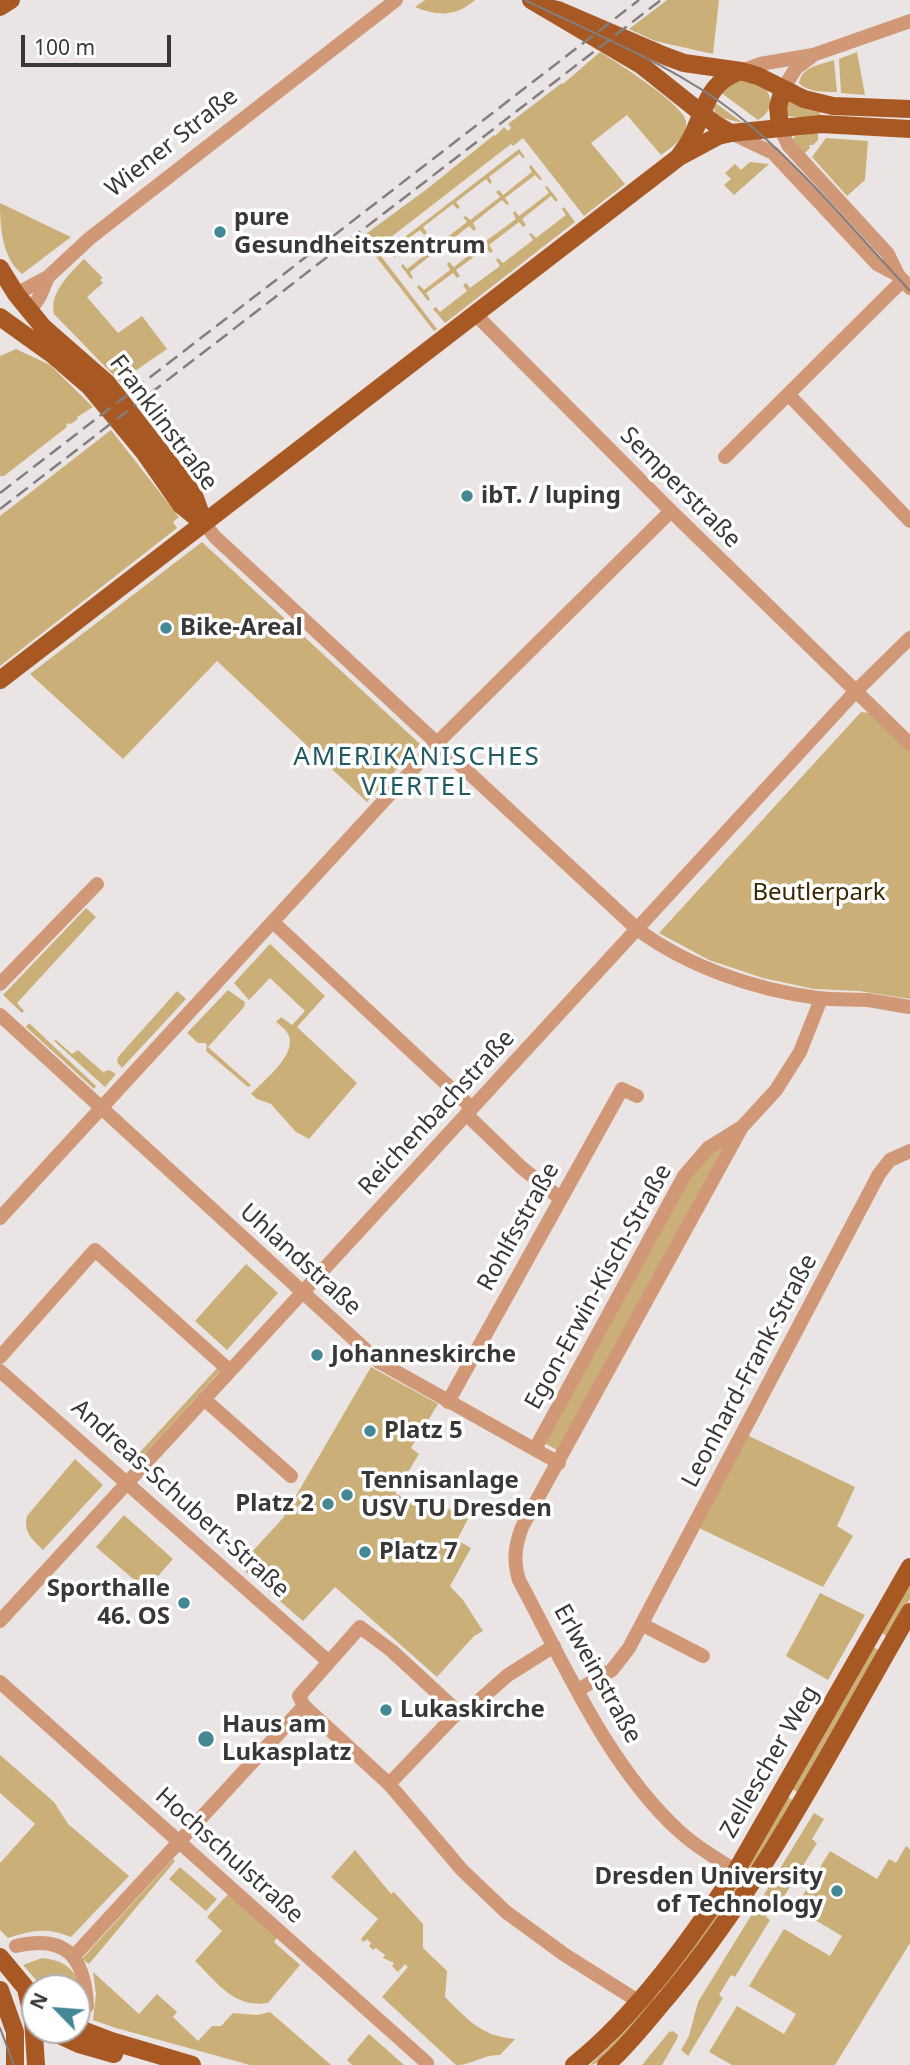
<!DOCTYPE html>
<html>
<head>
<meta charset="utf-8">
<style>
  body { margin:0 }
  #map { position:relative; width:910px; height:2065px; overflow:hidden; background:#eae4e4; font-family:"Noto Sans",sans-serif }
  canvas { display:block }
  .north { position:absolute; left:21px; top:1974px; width:70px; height:70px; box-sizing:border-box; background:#fff; border:2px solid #b0afaf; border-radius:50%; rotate:295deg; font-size:19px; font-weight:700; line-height:28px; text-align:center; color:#3a3737 }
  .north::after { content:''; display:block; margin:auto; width:24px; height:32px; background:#438894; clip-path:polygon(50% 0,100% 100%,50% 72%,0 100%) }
  .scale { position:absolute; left:21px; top:35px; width:150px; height:32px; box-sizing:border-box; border:4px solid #3a3737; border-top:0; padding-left:9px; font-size:21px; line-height:24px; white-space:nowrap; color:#3a3737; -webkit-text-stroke:5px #fff; paint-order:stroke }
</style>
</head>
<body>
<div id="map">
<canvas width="910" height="2065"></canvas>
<div class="north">N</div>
<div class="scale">100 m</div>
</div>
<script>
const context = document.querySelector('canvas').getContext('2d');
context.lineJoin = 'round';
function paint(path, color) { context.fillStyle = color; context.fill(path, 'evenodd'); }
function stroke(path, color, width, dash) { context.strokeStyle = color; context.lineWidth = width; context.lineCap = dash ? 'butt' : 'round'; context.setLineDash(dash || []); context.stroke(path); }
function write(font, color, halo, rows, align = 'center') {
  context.font = font + ' "Noto Sans",sans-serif'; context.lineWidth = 7; context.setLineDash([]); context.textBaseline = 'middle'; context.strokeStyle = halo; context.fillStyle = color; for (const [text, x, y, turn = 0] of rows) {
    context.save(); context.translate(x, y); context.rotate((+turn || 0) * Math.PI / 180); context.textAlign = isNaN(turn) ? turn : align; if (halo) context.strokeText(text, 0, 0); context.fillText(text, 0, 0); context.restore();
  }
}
paint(new Path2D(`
  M 425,0 L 475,0 C 456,17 437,16 415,7 Z
  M 667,0 L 719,0 L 713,54 L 655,41 L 629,29 Z
  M 600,52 C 616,62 683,104 686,121 C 688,137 672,147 661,155 L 627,115 L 591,143 L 625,184 L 584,216 L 523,138 L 513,146 L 511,144 L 386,241 L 387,243 L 377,251 L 437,329 L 434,331 L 363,240 L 363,236 L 427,189 L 494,135 L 495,136 L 504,127 L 508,131 L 511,128 L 508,124 L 562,83 L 563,84 Z
  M 857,52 L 865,95 L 841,93 L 839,59 Z
  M 834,60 L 837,92 C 825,92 807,92 799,83 C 802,66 820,65 834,60 Z
  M 736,79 C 745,81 756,81 763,87 C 776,98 770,114 758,120 L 720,92 Z
  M 786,100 L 821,110 L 819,119 L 786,116 Z
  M 714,102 L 743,123 L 718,117 L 713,108 Z
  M 818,133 L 818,140 L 813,145 L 809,145 L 810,148 L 803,155 L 793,140 L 795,136 Z
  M 826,138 L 868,141 L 865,180 L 847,196 L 812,157 Z
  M 519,149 L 525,157 L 523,158 L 519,154 L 489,177 L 492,182 L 490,184 L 486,179 L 456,202 L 460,207 L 457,209 L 453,204 L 423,227 L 427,233 L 424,235 L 420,230 L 393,250 L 397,256 L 394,258 L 388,250 Z
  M 750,162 L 769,164 L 734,195 L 724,185 L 731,179 L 725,173 L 735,164 L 741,170 Z
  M 531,165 L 542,179 L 540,180 L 535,175 L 505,198 L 509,204 L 507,205 L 502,200 L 473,223 L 476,229 L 474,231 L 469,226 L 440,249 L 443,254 L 441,256 L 436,251 L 410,272 L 413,278 L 411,279 L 401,266 L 403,264 L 407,269 L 434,248 L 430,243 L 433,241 L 437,245 L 467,222 L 463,217 L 466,216 L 470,220 L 500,197 L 496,192 L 499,190 L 503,195 L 532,172 L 529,167 Z
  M 547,186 L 558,200 L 556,202 L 551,196 L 522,219 L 526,225 L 523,227 L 519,222 L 489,245 L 493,251 L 490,253 L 486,248 L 456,270 L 460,276 L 457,278 L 453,273 L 426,293 L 430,299 L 428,301 L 417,287 L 419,285 L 424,290 L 450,270 L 447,264 L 449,262 L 454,267 L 483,244 L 480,239 L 482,237 L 486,241 L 516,219 L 513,213 L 515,211 L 519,216 L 549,193 L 545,187 Z
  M 0,203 L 71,237 L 22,274 C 2,258 0,226 0,203 Z
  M 564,207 L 575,222 L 445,323 L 433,309 L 436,307 L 440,312 L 467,291 L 463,285 L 466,283 L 470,288 L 500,266 L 496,260 L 498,258 L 503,263 L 533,240 L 529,234 L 531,233 L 536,238 L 566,215 L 562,209 Z
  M 84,259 L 103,278 L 100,280 L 103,283 L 87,297 L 118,333 L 142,316 L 167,349 L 135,371 L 122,384 L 54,314 C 49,293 70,273 84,259 Z
  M 16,349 L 50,365 L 93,407 L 77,417 L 78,419 L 71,424 L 69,423 L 66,425 L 67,427 L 4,476 L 0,476 L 0,356 Z
  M 111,430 L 179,517 L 173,522 L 177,528 L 0,666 L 0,516 Z
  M 202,542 L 420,744 L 367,802 L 217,661 L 123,759 L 30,674 Z
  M 861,712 L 870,713 L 910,751 L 910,999 L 859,991 L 814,989 L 763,978 L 709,960 L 659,933 Z
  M 86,908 L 96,917 L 17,1003 L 24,1011 L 22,1013 L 3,995 Z
  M 270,944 L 325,996 L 297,1027 L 357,1083 L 309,1139 L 296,1132 L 271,1104 L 257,1099 L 251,1094 C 261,1083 299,1054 288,1034 C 286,1030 280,1025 276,1022 L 281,1017 L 292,1025 L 305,1011 L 270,978 L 249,1000 L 234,983 Z
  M 228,990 L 245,1002 L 244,1007 L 208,1047 L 251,1085 L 248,1087 L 206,1051 L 207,1045 L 205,1043 L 198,1043 L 187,1033 Z
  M 177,991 L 186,999 L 122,1068 L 117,1062 L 118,1057 Z
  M 29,1023 L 96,1086 L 94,1089 L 26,1027 Z
  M 56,1040 L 72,1054 L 78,1050 L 103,1072 L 109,1070 L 116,1074 L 105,1087 L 54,1041 Z
  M 726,1142 L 557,1450 L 544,1443 L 697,1165 Z
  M 246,1264 L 278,1293 L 227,1350 L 195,1321 Z
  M 219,1366 L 222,1369 L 133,1466 L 130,1463 Z
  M 371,1367 L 438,1404 L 411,1448 L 419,1454 L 395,1493 L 425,1511 L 432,1500 L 468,1519 L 457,1540 L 471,1548 L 450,1586 L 463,1600 L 483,1631 L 474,1636 L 437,1677 L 335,1587 L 303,1621 L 239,1566 L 283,1518 Z
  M 747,1435 L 855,1487 L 837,1526 L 853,1536 L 823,1587 L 699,1528 Z
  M 75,1459 L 103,1485 L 43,1550 C 32,1539 23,1532 27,1516 Z
  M 124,1515 L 173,1559 L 146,1590 L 96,1547 Z
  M 910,1578 L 910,1599 L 888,1637 L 880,1632 Z
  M 820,1593 L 865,1615 L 828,1680 L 786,1656 Z
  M 871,1646 L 881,1651 L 799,1793 L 790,1788 Z
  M 0,1755 L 54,1802 L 68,1824 L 129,1876 L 71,1937 C 46,1927 33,1930 8,1938 L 0,1930 L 0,1863 L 35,1824 L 0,1793 Z
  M 785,1795 L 794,1801 L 758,1863 L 664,1992 L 657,1987 Z
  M 814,1813 L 824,1819 L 812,1839 L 817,1843 L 782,1900 L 778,1898 L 766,1917 L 770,1920 L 735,1977 L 731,1975 L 719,1995 L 723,1998 L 688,2056 L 681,2050 L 689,2036 L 698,2002 Z
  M 906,1846 L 910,1849 L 910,1943 L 835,2065 L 732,2065 L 709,2052 L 737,2006 L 784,2034 L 796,2014 L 749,1986 L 784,1929 L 830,1956 L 842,1936 L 795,1908 L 830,1851 L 877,1879 L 889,1859 L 896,1863 Z
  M 355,1850 L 391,1894 L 394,1892 L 423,1924 L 423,1948 L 447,1971 L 445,1997 C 468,2020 481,2036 515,2039 L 500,2055 C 484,2054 472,2065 456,2065 L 382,1997 L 408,1967 L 405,1964 L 398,1972 L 392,1966 L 394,1963 L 383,1958 L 385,1955 L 376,1948 L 373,1950 L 369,1946 L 371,1943 L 367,1939 L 364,1942 L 361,1939 L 378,1919 L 331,1877 Z
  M 173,1859 L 175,1861 L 89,1964 L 82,1959 Z
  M 180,1867 L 217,1899 L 206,1911 L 169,1879 Z
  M 230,1892 L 279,1935 L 274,1942 L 300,1965 L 268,2003 C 233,2008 218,1983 195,1961 L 222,1931 L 207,1917 Z
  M 42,1958 C 75,1961 84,1981 77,2012 L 77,1988 L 43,1988 L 23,1965 Z
  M 93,1972 L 139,2014 L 157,1994 L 177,2012 L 173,2017 L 198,2041 L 212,2026 L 221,2026 L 233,2013 L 257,2015 L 270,2012 L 331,2065 L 250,2065 L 116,2028 L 93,2020 L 96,1994 Z
  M 650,1995 L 657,2001 C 644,2015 607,2065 590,2065 L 613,2043 Z
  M 673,2031 L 678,2035 L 677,2039 L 662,2065 L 642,2065 L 669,2032 Z
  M 369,2034 L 404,2065 L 352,2065 L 347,2060 Z`), '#cab078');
stroke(new Path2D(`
  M 741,71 L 760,64 L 813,55 L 910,21
  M 783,89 L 796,68 L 811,57
  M 780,127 L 788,145 L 888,254 L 898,275 L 910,288
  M 731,133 L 773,153 L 877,264 L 898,275
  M 16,294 L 48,277 L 90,238 L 396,0
  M 30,311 L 40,296 L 48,277
  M 475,314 L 671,511 L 910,744
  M 788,394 L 910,521
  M 725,457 L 903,280
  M 204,523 L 215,537 L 637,929 C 688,967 756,990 818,998 C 834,1000 851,999 867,1000 C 881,1002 896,1005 910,1007
  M 273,922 L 472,1108
  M 0,984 L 97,884
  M 0,1015 L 379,1362 L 559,1463
  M 466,1114 L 522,1168 L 561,1199
  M 0,1218 L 437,743 L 671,511
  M 0,1357 L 95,1250 L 230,1371
  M 0,1371 L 329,1662
  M 204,1399 L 291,1476
  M 448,1402 L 622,1089 L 637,1096
  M 535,1449 L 684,1176 L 708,1148 L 742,1127 L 776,1090 L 800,1052 L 821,999
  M 0,1621 L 855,692 L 910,638
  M 643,1625 L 703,1656
  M 0,1682 L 427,2063
  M 578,1690 L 612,1670 L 629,1648 L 879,1174 L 890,1160 L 910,1151
  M 458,1712 L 467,1711 L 508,1675 L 554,1646
  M 389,1784 L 458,1712 L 392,1651 L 360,1627 L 299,1696 L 304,1706 L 389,1784 L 462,1870 L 506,1912 L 565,1955 L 638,2001
  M 736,1871 C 716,1858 696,1847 679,1831 C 608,1766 564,1664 519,1580 C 513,1560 515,1546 522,1527 L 742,1127
  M 16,1946 C 67,1934 85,1958 87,2006
  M 74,1956 L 304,1706`), '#d09877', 14);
stroke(new Path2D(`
  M 531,0 L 641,65 L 715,124 L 731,133
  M 0,7 L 11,0
  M 548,8 L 558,10 L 665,56 L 684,63 L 741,71 L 758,76 L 804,99 L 833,106 L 910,109
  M 780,127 L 778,107 L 783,89
  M 680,155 C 684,149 689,143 692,136 C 706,108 707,82 741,71
  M 0,268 L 16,294 L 43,327 L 107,383 L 194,495 L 204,523
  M 0,317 L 53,355 L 90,387 L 144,452 L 181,505 L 202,522
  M 0,680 L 679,157 L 718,136 L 731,133 L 821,124 L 910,129
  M 0,1957 L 34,1998
  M 26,1989 L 33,2019 L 36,2065
  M 0,1990 L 15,2032 L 15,2065
  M 77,2028 L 111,2041 L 192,2065
  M 49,2030 L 79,2044 L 114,2054
  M 574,2065 C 636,2016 692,1937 736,1871 L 910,1567
  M 606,2065 C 630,2044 649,2018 670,1994 C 767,1878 834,1742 910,1612`), '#a85923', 18);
stroke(new Path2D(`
  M 525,0 C 596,35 673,65 735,113 C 800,164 854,231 910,291
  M 0,2028 L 14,2065`), '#827e7e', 2);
stroke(new Path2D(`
  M 0,493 L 639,0
  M 0,509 L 661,0`), '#827e7e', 2.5, [14, 7]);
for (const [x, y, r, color] of [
  [220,232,7,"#438894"],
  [467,496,7,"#438894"],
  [166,628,7,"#438894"],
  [317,1355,7,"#438894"],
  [370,1431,7,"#438894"],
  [347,1495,7,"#438894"],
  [328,1504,7,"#438894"],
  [365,1552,7,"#438894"],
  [184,1603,7,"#438894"],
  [386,1710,7,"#438894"],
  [206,1739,9,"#438894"],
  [837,1891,7,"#438894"]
]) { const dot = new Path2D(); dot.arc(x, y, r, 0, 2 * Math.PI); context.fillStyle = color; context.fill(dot); stroke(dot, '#fff', 2.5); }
write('24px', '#3a3737', '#fff', [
  ["Wiener Straße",172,143,-38],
  ["Franklinstraße",163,423,53],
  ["Semperstraße",680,488,45],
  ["Reichenbachstraße",437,1113,-47],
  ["Rohlfsstraße",519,1227,-61],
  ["Uhlandstraße",300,1260,42],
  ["Egon-Erwin-Kisch-Straße",599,1287,-61],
  ["Leonhard-Frank-Straße",750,1371,-62],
  ["Andreas-Schubert-Straße",180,1499,42],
  ["Erlweinstraße",597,1674,61],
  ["Zellescher Weg",770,1762,-60],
  ["Hochschulstraße",229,1856,42]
]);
write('bold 24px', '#3a3737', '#fff', [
  ["pure",234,218],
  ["Gesundheitszentrum",234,246],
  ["ibT. / luping",481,496],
  ["Bike-Areal",180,628],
  ["Johanneskirche",331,1355],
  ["Platz 5",384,1431],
  ["Tennisanlage",361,1481],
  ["USV TU Dresden",361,1509],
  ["Platz 2",314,1504,"right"],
  ["Platz 7",379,1552],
  ["Sporthalle",170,1589,"right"],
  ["46. OS",170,1617,"right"],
  ["Lukaskirche",400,1710],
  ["Haus am",222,1725],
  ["Lukasplatz",222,1753],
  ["Dresden University",823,1877,"right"],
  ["of Technology",823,1905,"right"]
], 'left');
write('24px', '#392800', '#fff', [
  ["Beutlerpark",819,893]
]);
context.letterSpacing = '2px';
write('26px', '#215a63', '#fff', [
  ["AMERIKANISCHES",417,758],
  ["VIERTEL",417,788]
]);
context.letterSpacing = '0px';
</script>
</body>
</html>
